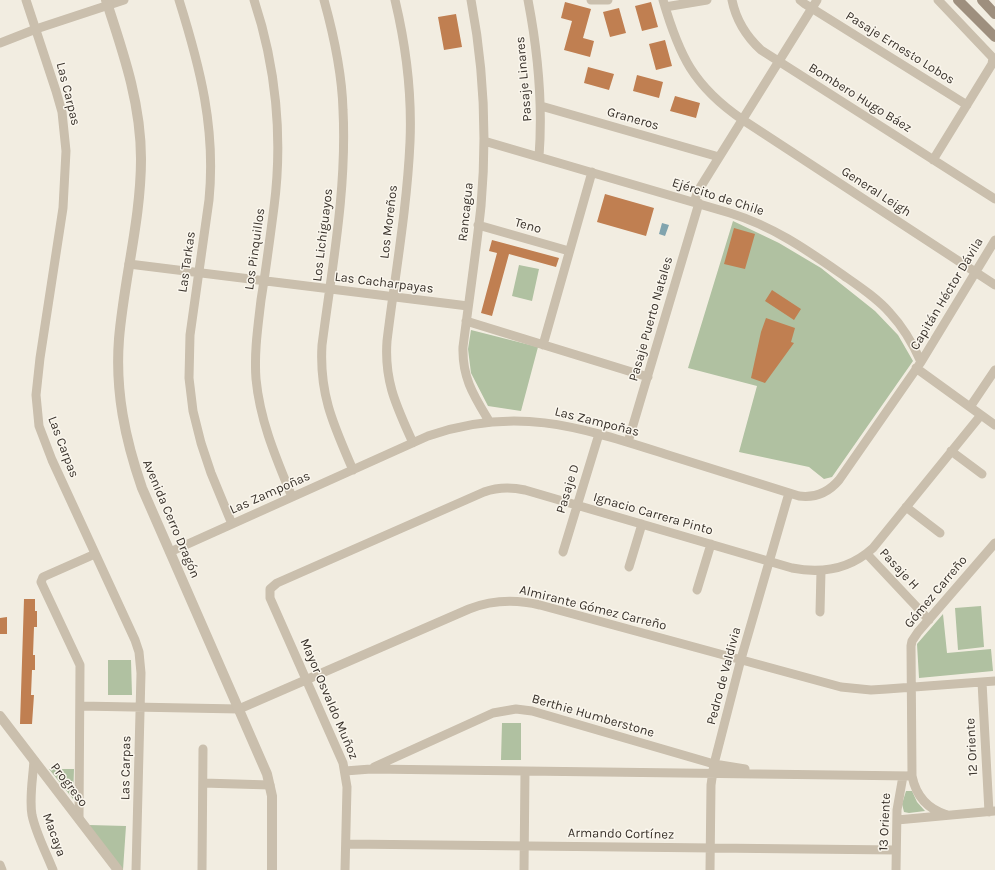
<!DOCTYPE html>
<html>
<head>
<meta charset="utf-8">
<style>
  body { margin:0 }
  canvas { display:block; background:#f2ede1 }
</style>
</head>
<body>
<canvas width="995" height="870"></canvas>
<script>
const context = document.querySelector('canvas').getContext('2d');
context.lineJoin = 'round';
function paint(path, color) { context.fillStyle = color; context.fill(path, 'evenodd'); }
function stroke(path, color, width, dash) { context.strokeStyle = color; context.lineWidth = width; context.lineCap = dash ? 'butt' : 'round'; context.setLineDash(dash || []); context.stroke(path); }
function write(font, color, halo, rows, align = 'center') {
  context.font = font + ' Karla,sans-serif'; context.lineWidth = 3; context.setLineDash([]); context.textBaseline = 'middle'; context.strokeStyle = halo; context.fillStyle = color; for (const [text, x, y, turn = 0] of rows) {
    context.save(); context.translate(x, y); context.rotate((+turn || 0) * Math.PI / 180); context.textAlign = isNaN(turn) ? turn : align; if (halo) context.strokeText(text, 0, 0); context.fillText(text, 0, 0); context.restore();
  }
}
paint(new Path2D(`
  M 733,221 L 779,243 L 821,268 L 875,311 L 898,335 L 913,361 L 832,477 L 824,479 L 809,467 L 739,452 L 757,386 L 688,368 Z
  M 519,265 L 539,269 L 532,301 L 512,296 Z
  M 471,330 L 538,347 L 521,411 L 488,406 L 471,373 L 468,349 Z
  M 981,606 L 984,647 L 958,650 L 955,608 Z
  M 943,614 L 947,653 L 991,649 L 993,671 L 919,678 L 917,644 Z
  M 108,660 L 131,660 L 132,695 L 108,695 Z
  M 502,723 L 521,723 L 521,760 L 501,760 Z
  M 49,769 L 74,769 L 73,799 Z
  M 906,791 L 912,791 L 917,802 L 925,811 L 909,813 L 904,812 L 902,804 Z
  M 89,825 L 126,826 L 123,870 L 121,870 Z`), '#b0c1a1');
paint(new Path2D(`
  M 662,223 L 669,225 L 665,236 L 659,234 Z`), '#81a4ae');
paint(new Path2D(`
  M 565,2 L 591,9 L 583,38 L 594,41 L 590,57 L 564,50 L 572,21 L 561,18 Z
  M 651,2 L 658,27 L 642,31 L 635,6 Z
  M 619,8 L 626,33 L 610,37 L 603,12 Z
  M 456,14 L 462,47 L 444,50 L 438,17 Z
  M 665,40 L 672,66 L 656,70 L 649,44 Z
  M 588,67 L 614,74 L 609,90 L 584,83 Z
  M 637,75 L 663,82 L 659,98 L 633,91 Z
  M 675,96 L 700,103 L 696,118 L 670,111 Z
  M 605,194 L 654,208 L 646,236 L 597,222 Z
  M 734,228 L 755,234 L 745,269 L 724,264 Z
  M 492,240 L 559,258 L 556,267 L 509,254 L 492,316 L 481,313 L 497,253 L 489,251 Z
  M 772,290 L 801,309 L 794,320 L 765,301 Z
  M 766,318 L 795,328 L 791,342 L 794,343 L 765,383 L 751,378 L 761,332 Z
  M 24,599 L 35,599 L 35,611 L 37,611 L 37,627 L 34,627 L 33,655 L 35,655 L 35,670 L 32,670 L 31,695 L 34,695 L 32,724 L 20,724 Z
  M 7,617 L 7,634 L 0,634 L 0,618 Z`), '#c07f51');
stroke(new Path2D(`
  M 26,0 L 56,91 L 62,112 L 66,151 L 63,208 L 40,358 L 36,395 L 39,426 L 52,460 L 135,640 L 139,652 L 141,673 L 136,870
  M 179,0 C 200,67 216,128 209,200 L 190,335 L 189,378 L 193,411 L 201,443 L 211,473 L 232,524
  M 254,0 C 276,66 283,138 274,207 C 270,238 266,269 261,300 C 258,326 254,352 256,379 C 260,421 276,458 292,497
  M 324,0 C 334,36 342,73 343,110 C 347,189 332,267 322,345 C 319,395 334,426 353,470
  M 395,0 C 406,46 412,95 410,142 C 407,209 395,275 387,341 C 384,382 397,407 413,443
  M 471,0 C 484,68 487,137 481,206 C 476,253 469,300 463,347 C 462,378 474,396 489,421
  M 528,0 C 538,52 543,104 539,157
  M 591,0 L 608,0
  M 663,0 C 679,55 693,86 743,120 L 995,285
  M 732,0 C 736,20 746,36 761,50 L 995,199
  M 800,0 L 805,4 L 967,105
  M 665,7 L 707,0
  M 0,43 L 36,29 L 124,0
  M 541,106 L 719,157
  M 484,141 L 730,213 C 772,226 804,248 840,273 C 857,285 876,297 890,313 C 904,328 913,344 921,362
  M 933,160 L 992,64 L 993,58 L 938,0
  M 694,202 L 698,191 L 817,0
  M 478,225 L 569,251
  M 129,264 L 468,306
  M 466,321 L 648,377
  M 543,345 L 592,172
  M 916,368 L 995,425
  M 970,407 L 995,370
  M 628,442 L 699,203
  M 951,451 L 982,474
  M 906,507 L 940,533
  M 170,552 L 428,436 C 516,405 580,427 665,454 C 709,468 754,482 799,496 C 815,498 828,493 839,480 L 921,362 L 995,240
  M 563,552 L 599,434
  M 867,554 L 929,620
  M 629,567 L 642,524
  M 697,590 L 711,544
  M 820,612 L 821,571
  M 982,682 L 989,812
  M 80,706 L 239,709 L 469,609 C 492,600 515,599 540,605 L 841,687 L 871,690 L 887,689 L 995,681
  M 34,760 C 33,778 29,798 32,815 C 36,834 46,852 53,870
  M 374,767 L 493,713 L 516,709 L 532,711 L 714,764 L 745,769
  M 345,771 L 371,769 L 912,776
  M 203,783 L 270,785
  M 947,815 C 927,809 916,796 912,776 L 911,646 L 912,641 L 918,632 L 995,543
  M 79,819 L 80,665 L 41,582 L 43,577 L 95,554
  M 897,820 L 995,811
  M 346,844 L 896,850
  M 0,865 L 2,870
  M 202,870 L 203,749
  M 345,870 L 347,787 L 343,763 L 270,598 L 270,589 L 277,583 L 484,492 C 498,487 511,487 525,490 L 792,568 C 822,574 850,569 873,548 L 981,415
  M 524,870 L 525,771
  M 710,870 L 711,785 L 714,764 L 741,659 L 789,493
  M 896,870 L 897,810 L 903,776`), '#cabfad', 9);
stroke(new Path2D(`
  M 106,0 C 123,52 141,103 141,159 C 141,219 124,279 119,339 C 115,391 125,439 142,488 L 267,774 L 272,796 L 272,870
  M 0,716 L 118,870`), '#cabfad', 10);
stroke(new Path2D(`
  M 958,0 L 995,37
  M 982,0 L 995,14`), '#9e8f7e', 10);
write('13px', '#39322b', '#faf6ed', [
  ["Pasaje Ernesto Lobos",900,48,32],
  ["Pasaje Linares",524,79,-95],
  ["Las Carpas",68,94,76],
  ["Bombero Hugo Báez",860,98,32],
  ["Graneros",633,119,16],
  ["General Leigh",876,192,33],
  ["Ejército de Chile",718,197,18],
  ["Rancagua",466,212,-84],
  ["Los Moreños",389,222,-83],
  ["Teno",528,226,16],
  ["Los Lichiguayos",323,235,-83],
  ["Los Pinquillos",255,249,-82],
  ["Las Tarkas",187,262,-82],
  ["Las Cacharpayas",384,283,7],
  ["Capitán Héctor Dávila",947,294,-59],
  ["Pasaje Puerto Natales",651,319,-74],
  ["Las Zampoñas",597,422,14],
  ["Las Carpas",63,447,69],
  ["Pasaje D",568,489,-73],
  ["Las Zampoñas",270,493,-24],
  ["Ignacio Carrera Pinto",653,514,16],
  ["Avenida Cerro Dragón",171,519,67],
  ["Pasaje H",899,569,47],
  ["Gómez Carreño",936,592,-50],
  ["Almirante Gómez Carreño",593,608,14],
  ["Pedro de Valdivia",724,676,-75],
  ["Mayor Osvaldo Muñoz",329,699,67],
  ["Berthie Humberstone",593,716,16],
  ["12 Oriente",972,747,-93],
  ["Las Carpas",126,768,-89],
  ["Progreso",69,785,52],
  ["13 Oriente",885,822,-87],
  ["Armando Cortínez",621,834,1],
  ["Macaya",54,835,70]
]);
</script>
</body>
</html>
